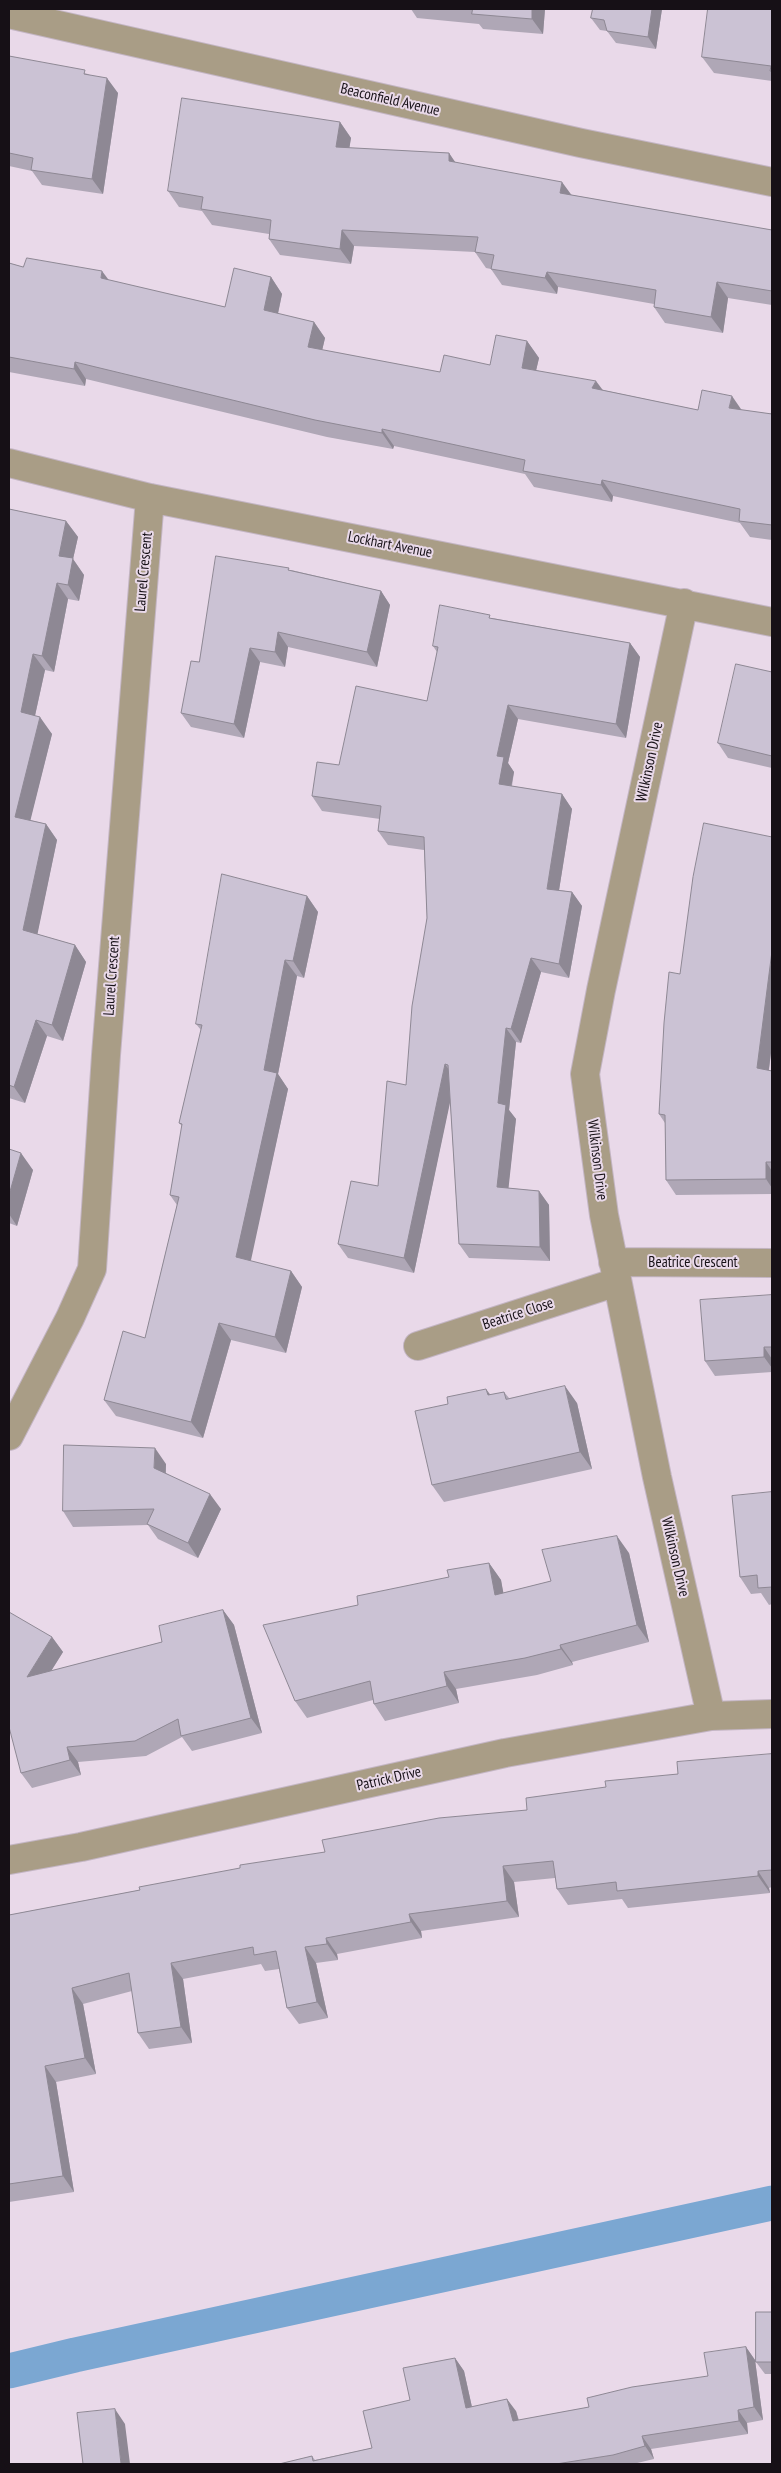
<!DOCTYPE html>
<html>
<head>
<meta charset="utf-8">
<style>
  body { margin:0 }
  #map { position:relative; width:781px; height:2473px; overflow:hidden; background:#e9d9e9; font-family:"PT Sans Narrow",sans-serif }
  canvas { display:block }
  .frame { position:absolute; inset:0; border:10px solid #161016; pointer-events:none }
</style>
</head>
<body>
<div id="map">
<canvas width="781" height="2473"></canvas>
<div class="frame"></div>
</div>
<script>
const context = document.querySelector('canvas').getContext('2d');
context.lineJoin = 'round';
function stroke(path, color, width, dash) { context.strokeStyle = color; context.lineWidth = width; context.lineCap = dash ? 'butt' : 'round'; context.setLineDash(dash || []); context.stroke(path); }
function paint(path, color) { context.fillStyle = color; context.fill(path, 'evenodd'); }
function write(font, color, halo, rows, align = 'center') {
  context.font = font + ' "PT Sans Narrow",sans-serif'; context.lineWidth = 4; context.setLineDash([]); context.textBaseline = 'middle'; context.strokeStyle = halo; context.fillStyle = color; for (const [text, x, y, turn = 0] of rows) {
    context.save(); context.translate(x, y); context.rotate((+turn || 0) * Math.PI / 180); context.textAlign = isNaN(turn) ? turn : align; if (halo) context.strokeText(text, 0, 0); context.fillText(text, 0, 0); context.restore();
  }
}
stroke(new Path2D(`
  M 9,2371 L 75,2355 L 772,2203`), '#7ba7d2', 35);
const minor = new Path2D(`
  M 9,14 L 581,143 L 772,182
  M 9,463 L 150,498 L 772,622
  M 684,603 L 601,990 L 585,1074 L 604,1215 L 657,1477 L 711,1716
  M 613,1262 L 772,1263
  M 418,1346 L 617,1282
  M 9,1436 L 70,1318 L 92,1269 L 106,1055 L 150,498
  M 9,1860 L 81,1847 L 505,1753 L 711,1716 L 772,1714`);
stroke(minor, '#c3b5c3', 30);
stroke(minor, '#a99d86', 28);
paint(new Path2D(`
  M 411,9 L 545,9 L 543,34 L 483,29 L 479,24 L 417,18 Z
  M 593,9 L 662,9 L 656,49 L 616,43 L 607,31 L 600,30 L 591,18 Z
  M 772,9 L 772,81 L 714,73 L 702,57 Z
  M 9,56 L 88,74 L 118,93 L 103,194 L 42,185 L 32,171 L 9,166 Z
  M 340,122 L 351,138 L 349,148 L 449,153 L 455,163 L 572,195 L 772,230 L 772,305 L 728,298 L 723,333 L 665,323 L 654,307 L 654,304 L 558,287 L 557,294 L 502,285 L 491,269 L 486,268 L 475,252 L 354,246 L 351,264 L 280,255 L 269,239 L 269,234 L 212,225 L 202,211 L 179,207 L 168,191 Z
  M 9,263 L 23,267 L 108,280 L 225,307 L 271,277 L 282,294 L 278,314 L 314,322 L 325,338 L 322,350 L 440,372 L 490,365 L 527,341 L 539,358 L 536,370 L 603,390 L 698,410 L 742,410 L 772,414 L 772,540 L 750,537 L 740,523 L 613,496 L 612,502 L 534,487 L 525,474 L 394,446 L 393,449 L 327,437 L 86,379 L 85,386 L 9,372 Z
  M 9,509 L 66,521 L 78,537 L 73,559 L 84,575 L 79,601 L 68,599 L 54,672 L 45,670 L 35,716 L 52,734 L 30,820 L 46,824 L 57,840 L 37,934 L 75,945 L 86,962 L 63,1041 L 47,1036 L 25,1103 L 9,1098 Z
  M 291,570 L 381,591 L 390,605 L 377,667 L 288,647 L 285,667 L 260,662 L 244,738 L 191,727 L 181,713 L 199,662 Z
  M 492,618 L 630,643 L 640,657 L 626,738 L 518,719 L 508,763 L 514,772 L 512,786 L 562,794 L 572,809 L 559,890 L 572,892 L 582,906 L 569,978 L 541,972 L 521,1043 L 516,1042 L 509,1110 L 516,1119 L 508,1188 L 539,1191 L 549,1205 L 550,1261 L 469,1258 L 459,1244 L 450,1100 L 414,1273 L 348,1258 L 338,1244 L 378,1186 L 406,1085 L 427,918 L 424,850 L 388,845 L 378,831 L 380,819 L 322,811 L 312,796 L 339,765 L 427,701 L 437,652 L 433,646 Z
  M 772,672 L 772,768 L 728,758 L 718,743 Z
  M 772,837 L 772,1045 L 769,1070 L 772,1071 L 772,1194 L 676,1195 L 666,1180 L 665,1123 L 659,1114 L 680,974 Z
  M 307,896 L 318,912 L 304,978 L 297,976 L 278,1074 L 288,1089 L 250,1261 L 291,1271 L 302,1287 L 286,1353 L 231,1340 L 203,1438 L 116,1416 L 104,1400 L 145,1338 L 177,1205 L 170,1195 L 182,1126 L 179,1123 L 201,1030 L 196,1024 Z
  M 9,1149 L 33,1170 L 17,1226 L 9,1223 Z
  M 772,1295 L 772,1372 L 715,1376 L 705,1361 Z
  M 504,1392 L 509,1398 L 577,1403 L 592,1469 L 444,1502 L 432,1485 L 491,1395 Z
  M 166,1464 L 166,1473 L 221,1509 L 198,1558 L 158,1539 L 148,1525 L 73,1527 L 63,1511 Z
  M 772,1492 L 772,1604 L 769,1605 L 761,1593 L 751,1594 L 740,1577 Z
  M 629,1553 L 649,1642 L 572,1662 L 573,1665 L 537,1675 L 456,1689 L 459,1703 L 385,1721 L 374,1704 L 373,1700 L 307,1718 L 295,1701 L 358,1605 L 449,1577 L 489,1563 L 501,1580 L 503,1593 L 551,1581 Z
  M 223,1610 L 234,1625 L 262,1733 L 192,1751 L 182,1737 L 146,1756 L 78,1762 L 81,1775 L 32,1788 L 21,1773 L 52,1637 L 63,1652 L 51,1671 L 162,1642 Z
  M 772,1754 L 772,1887 L 769,1888 L 770,1893 L 628,1908 L 622,1899 L 568,1905 L 557,1889 L 555,1878 L 514,1882 L 519,1917 L 421,1931 L 422,1938 L 337,1954 L 338,1960 L 316,1963 L 328,2018 L 299,2024 L 287,2008 L 279,1969 L 265,1971 L 261,1964 L 183,1979 L 192,2043 L 149,2049 L 138,2033 L 132,1991 L 83,2004 L 96,2074 L 56,2082 L 74,2192 L 9,2202 L 9,1915 L 140,1890 L 325,1852 L 527,1810 L 606,1787 L 678,1774 Z
  M 772,2312 L 772,2374 L 765,2374 L 756,2362 Z
  M 746,2347 L 755,2360 L 763,2420 L 747,2423 L 748,2434 L 651,2449 L 654,2459 L 633,2464 L 279,2464 L 312,2456 L 315,2460 L 372,2448 L 410,2400 L 455,2358 L 464,2371 L 472,2407 L 516,2411 L 519,2420 L 589,2407 L 708,2376 Z`), '#afa7b6');
paint(new Path2D(`
  M 532,9 L 545,9 L 543,34 L 532,19 Z
  M 652,9 L 662,9 L 656,49 L 648,37 Z
  M 107,78 L 118,93 L 103,194 L 92,179 Z
  M 340,122 L 351,138 L 347,163 L 336,147 Z
  M 449,153 L 460,169 L 449,161 Z
  M 562,182 L 573,197 L 560,193 Z
  M 342,230 L 354,246 L 351,264 L 340,249 Z
  M 102,271 L 114,287 L 101,278 Z
  M 547,272 L 558,287 L 557,294 L 545,278 Z
  M 271,277 L 282,294 L 275,327 L 264,310 Z
  M 717,282 L 728,298 L 723,333 L 711,317 Z
  M 314,322 L 325,338 L 319,364 L 308,347 Z
  M 527,341 L 539,358 L 533,384 L 522,368 Z
  M 75,362 L 86,379 L 85,386 L 74,369 Z
  M 596,381 L 608,397 L 592,388 Z
  M 732,396 L 743,412 L 729,408 Z
  M 382,429 L 394,446 L 393,449 L 382,433 Z
  M 602,480 L 613,496 L 612,502 L 601,485 Z
  M 66,521 L 78,537 L 73,559 L 84,575 L 79,601 L 68,585 L 59,556 Z
  M 57,583 L 68,599 L 54,672 L 42,656 Z
  M 381,591 L 390,605 L 377,667 L 367,652 Z
  M 278,632 L 288,647 L 285,667 L 275,652 Z
  M 630,643 L 640,657 L 626,738 L 616,724 Z
  M 250,648 L 260,662 L 244,738 L 234,724 Z
  M 33,654 L 45,670 L 32,729 L 21,712 Z
  M 508,705 L 518,719 L 508,763 L 514,772 L 509,798 L 499,784 L 497,756 Z
  M 40,717 L 52,734 L 27,834 L 15,817 Z
  M 562,794 L 572,809 L 557,903 L 547,889 Z
  M 46,824 L 57,840 L 35,946 L 23,930 Z
  M 572,892 L 582,906 L 569,978 L 559,964 Z
  M 307,896 L 318,912 L 304,978 L 293,961 Z
  M 75,945 L 86,962 L 63,1041 L 52,1025 Z
  M 772,951 L 772,1045 L 767,1083 L 757,1068 Z
  M 531,958 L 541,972 L 521,1043 L 511,1029 Z
  M 285,960 L 297,976 L 278,1074 L 288,1089 L 248,1274 L 236,1257 L 264,1070 Z
  M 36,1020 L 47,1036 L 25,1103 L 14,1087 Z
  M 506,1028 L 516,1042 L 509,1110 L 516,1119 L 507,1202 L 497,1187 L 498,1103 Z
  M 445,1064 L 455,1079 L 414,1273 L 404,1258 Z
  M 21,1153 L 33,1170 L 17,1226 L 9,1214 L 9,1195 Z
  M 766,1162 L 772,1171 L 772,1188 L 766,1179 Z
  M 539,1191 L 549,1205 L 550,1261 L 540,1247 Z
  M 291,1271 L 302,1287 L 286,1353 L 275,1337 Z
  M 219,1323 L 231,1340 L 203,1438 L 191,1422 Z
  M 764,1347 L 772,1359 L 772,1368 L 764,1357 Z
  M 565,1386 L 577,1403 L 592,1469 L 580,1452 Z
  M 486,1389 L 498,1405 L 488,1395 Z
  M 155,1448 L 166,1464 L 165,1483 L 154,1468 Z
  M 210,1494 L 221,1509 L 198,1558 L 188,1543 Z
  M 617,1536 L 629,1553 L 649,1642 L 637,1625 Z
  M 489,1563 L 501,1580 L 507,1612 L 495,1595 Z
  M 223,1610 L 234,1625 L 262,1733 L 251,1718 Z
  M 52,1637 L 63,1652 L 38,1692 L 27,1677 Z
  M 560,1645 L 572,1662 L 573,1665 L 561,1649 Z
  M 444,1672 L 456,1689 L 459,1703 L 447,1686 Z
  M 67,1747 L 78,1762 L 81,1775 L 70,1760 Z
  M 503,1866 L 514,1882 L 519,1917 L 507,1901 Z
  M 758,1871 L 769,1888 L 770,1893 L 758,1876 Z
  M 409,1914 L 421,1931 L 422,1938 L 411,1922 Z
  M 326,1938 L 337,1954 L 338,1960 L 327,1944 Z
  M 305,1947 L 316,1963 L 328,2018 L 317,2002 Z
  M 171,1963 L 183,1979 L 192,2043 L 181,2027 Z
  M 72,1988 L 83,2004 L 96,2074 L 85,2058 Z
  M 45,2066 L 56,2082 L 74,2192 L 63,2176 Z
  M 746,2347 L 755,2360 L 763,2420 L 754,2407 Z
  M 455,2358 L 464,2371 L 475,2421 L 466,2408 Z
  M 507,2399 L 516,2411 L 522,2434 L 513,2421 Z
  M 115,2409 L 125,2424 L 130,2464 L 121,2464 Z
  M 738,2410 L 747,2423 L 748,2434 L 739,2421 Z
  M 642,2436 L 651,2449 L 654,2459 L 645,2446 Z`), '#8e8894');
const building = new Path2D(`
  M 473,9 L 532,9 L 532,19 L 472,14 Z
  M 593,9 L 652,9 L 648,37 L 607,31 L 604,20 L 591,18 Z
  M 708,9 L 772,9 L 772,71 L 770,71 L 771,66 L 702,57 Z
  M 9,56 L 85,70 L 84,74 L 107,78 L 92,179 L 31,170 L 33,158 L 9,153 Z
  M 182,98 L 340,122 L 336,147 L 449,153 L 449,161 L 562,182 L 560,193 L 772,230 L 772,291 L 717,282 L 711,317 L 654,307 L 656,290 L 547,272 L 545,278 L 491,269 L 494,255 L 475,252 L 478,237 L 342,230 L 340,249 L 269,239 L 271,220 L 201,209 L 203,197 L 168,191 Z
  M 27,258 L 102,271 L 101,278 L 225,307 L 234,268 L 271,277 L 264,310 L 314,322 L 308,347 L 440,372 L 444,355 L 490,365 L 496,335 L 527,341 L 522,368 L 596,381 L 592,388 L 698,410 L 702,390 L 732,396 L 729,408 L 772,414 L 772,525 L 739,521 L 740,509 L 602,480 L 601,485 L 523,471 L 525,460 L 382,429 L 382,433 L 315,420 L 75,362 L 74,369 L 9,357 L 9,263 L 23,267 Z
  M 9,509 L 66,521 L 59,556 L 73,558 L 68,585 L 57,583 L 42,656 L 33,654 L 21,712 L 40,717 L 15,817 L 46,824 L 23,930 L 75,945 L 52,1025 L 36,1020 L 14,1087 L 9,1085 Z
  M 216,556 L 289,568 L 288,570 L 381,591 L 367,652 L 278,632 L 275,652 L 250,648 L 234,724 L 181,713 L 191,661 L 199,662 Z
  M 440,605 L 490,615 L 489,618 L 630,643 L 616,724 L 508,705 L 497,756 L 504,757 L 499,784 L 562,794 L 547,889 L 572,892 L 559,964 L 531,958 L 511,1029 L 506,1028 L 498,1103 L 506,1105 L 497,1187 L 539,1191 L 540,1247 L 459,1244 L 448,1065 L 445,1064 L 404,1258 L 338,1244 L 351,1181 L 378,1186 L 387,1081 L 406,1085 L 412,1006 L 427,918 L 424,837 L 378,831 L 381,806 L 312,796 L 317,762 L 339,765 L 356,686 L 427,701 L 438,647 L 433,646 Z
  M 736,664 L 772,672 L 772,756 L 718,743 Z
  M 704,823 L 772,837 L 772,951 L 757,1068 L 772,1071 L 772,1162 L 766,1162 L 766,1179 L 666,1180 L 665,1115 L 659,1114 L 664,1023 L 669,972 L 680,974 L 693,877 Z
  M 222,874 L 307,896 L 293,961 L 285,960 L 264,1070 L 277,1073 L 236,1257 L 291,1271 L 275,1337 L 219,1323 L 191,1422 L 104,1400 L 123,1331 L 145,1338 L 179,1197 L 170,1195 L 182,1124 L 179,1123 L 202,1025 L 196,1024 Z
  M 9,1149 L 21,1153 L 9,1195 Z
  M 772,1295 L 772,1347 L 764,1347 L 764,1357 L 705,1361 L 700,1300 Z
  M 565,1386 L 580,1452 L 432,1485 L 415,1411 L 448,1404 L 447,1397 L 486,1389 L 488,1395 L 504,1392 L 506,1399 Z
  M 64,1445 L 155,1448 L 154,1468 L 210,1494 L 188,1543 L 147,1524 L 154,1509 L 63,1511 Z
  M 772,1492 L 772,1587 L 758,1588 L 757,1575 L 740,1577 L 732,1496 Z
  M 617,1536 L 637,1625 L 560,1645 L 561,1649 L 525,1658 L 444,1672 L 447,1686 L 374,1704 L 370,1681 L 295,1701 L 263,1625 L 358,1605 L 357,1596 L 449,1577 L 447,1570 L 489,1563 L 495,1595 L 551,1581 L 542,1550 Z
  M 223,1610 L 251,1718 L 181,1736 L 178,1719 L 135,1741 L 67,1747 L 70,1760 L 21,1773 L 9,1727 L 9,1612 L 52,1637 L 27,1677 L 162,1642 L 159,1626 Z
  M 772,1754 L 772,1870 L 758,1871 L 758,1876 L 617,1891 L 616,1882 L 557,1889 L 553,1861 L 503,1866 L 507,1901 L 409,1914 L 411,1922 L 326,1938 L 327,1944 L 305,1947 L 317,2002 L 287,2008 L 276,1951 L 254,1955 L 253,1947 L 171,1963 L 181,2027 L 138,2033 L 129,1973 L 72,1988 L 85,2058 L 45,2066 L 63,2176 L 9,2184 L 9,1915 L 140,1890 L 139,1887 L 240,1868 L 240,1865 L 325,1852 L 322,1840 L 439,1818 L 527,1810 L 526,1798 L 606,1787 L 605,1781 L 678,1774 L 677,1762 Z
  M 756,2312 L 772,2312 L 772,2362 L 756,2362 Z
  M 746,2347 L 754,2407 L 738,2410 L 739,2421 L 642,2436 L 645,2446 L 613,2455 L 556,2464 L 279,2464 L 312,2456 L 313,2461 L 372,2448 L 363,2411 L 410,2400 L 403,2368 L 455,2358 L 466,2408 L 507,2399 L 513,2421 L 589,2407 L 587,2398 L 632,2387 L 708,2376 L 704,2353 Z
  M 115,2409 L 121,2464 L 83,2464 L 77,2413 Z`);
paint(building, '#cbc2d4');
stroke(building, '#8e8894', 1);
write('15px', '#161016', '#e9d9e9', [
  ["Beaconfield Avenue",390,100,13],
  ["Lockhart Avenue",390,545,11],
  ["Laurel Crescent",144,572,-85],
  ["Wilkinson Drive",650,762,-78],
  ["Laurel Crescent",112,976,-86],
  ["Wilkinson Drive",597,1160,83],
  ["Beatrice Crescent",693,1263],
  ["Beatrice Close",518,1314,-18],
  ["Wilkinson Drive",675,1557,77],
  ["Patrick Drive",389,1779,-13]
]);
</script>
</body>
</html>
